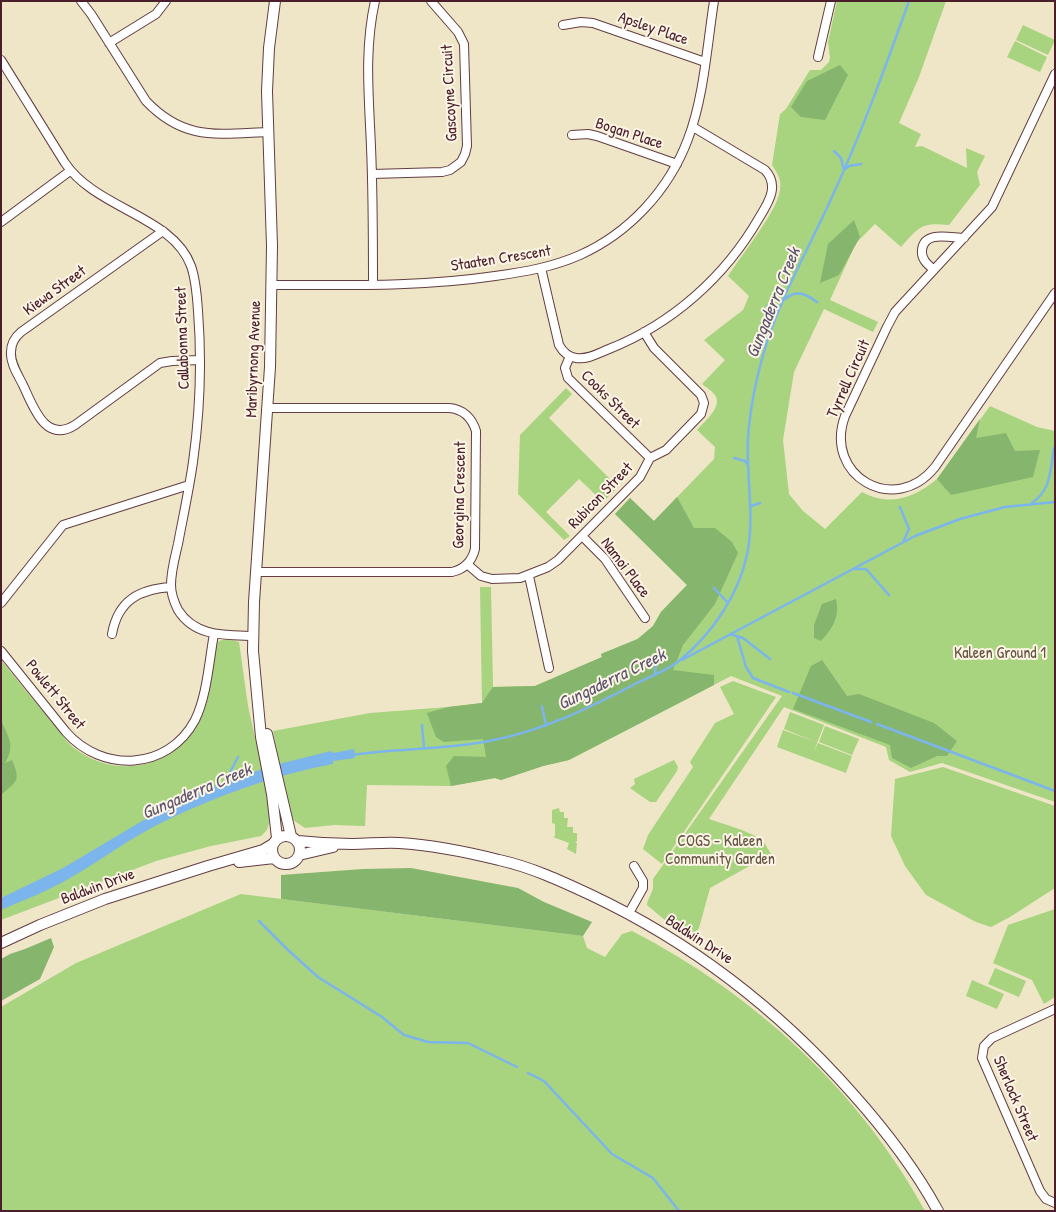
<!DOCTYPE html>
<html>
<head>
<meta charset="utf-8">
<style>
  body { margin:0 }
  #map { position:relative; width:1056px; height:1212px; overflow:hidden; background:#eee6c7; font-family:"Patrick Hand",sans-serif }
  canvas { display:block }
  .frame { position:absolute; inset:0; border:2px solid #4a1f2b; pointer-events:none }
</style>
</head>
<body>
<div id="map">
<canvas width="1056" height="1212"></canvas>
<div class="frame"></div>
</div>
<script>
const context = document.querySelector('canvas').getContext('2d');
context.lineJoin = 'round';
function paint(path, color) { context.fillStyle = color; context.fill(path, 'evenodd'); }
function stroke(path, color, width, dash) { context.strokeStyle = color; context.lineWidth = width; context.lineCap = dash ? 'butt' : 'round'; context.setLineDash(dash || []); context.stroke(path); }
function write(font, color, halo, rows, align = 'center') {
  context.font = font + ' "Patrick Hand",sans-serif'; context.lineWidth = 4; context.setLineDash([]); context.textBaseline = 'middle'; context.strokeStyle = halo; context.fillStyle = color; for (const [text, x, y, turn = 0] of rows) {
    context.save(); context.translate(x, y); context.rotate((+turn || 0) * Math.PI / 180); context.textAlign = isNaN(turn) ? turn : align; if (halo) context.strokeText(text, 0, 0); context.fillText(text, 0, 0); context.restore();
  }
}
paint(new Path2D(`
  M 837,1 L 946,1 L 919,77 L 899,123 L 921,134 L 915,147 L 922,146 L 967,168 L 966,148 L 985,156 L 977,172 L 980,185 L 949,225 C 921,222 919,227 901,247 L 875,224 L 856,243 L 830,300 L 878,322 L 873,332 L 824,309 L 794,372 L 783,440 L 789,494 L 803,511 L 825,529 L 862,492 C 890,507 914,498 937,479 L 990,406 L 1037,427 L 1055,431 L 1055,802 L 942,763 L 910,772 L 889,760 L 886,747 L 784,707 L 709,819 L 742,830 L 762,839 L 771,854 L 710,888 L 699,928 L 692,940 L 673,927 L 647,905 L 647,903 L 653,889 L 653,879 L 782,696 L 731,676 L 569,760 L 543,766 L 501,780 L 495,778 L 451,786 L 367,785 L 365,826 L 334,825 L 305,828 L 293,820 L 284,791 L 273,731 L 370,713 L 448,707 L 482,703 L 480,587 L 491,587 L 493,687 L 535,686 L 602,657 L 601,654 L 637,639 L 653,626 L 661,612 L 687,585 L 615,514 L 630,498 L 654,521 L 714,459 L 715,447 L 697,430 C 704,422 723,407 715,395 C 712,391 706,387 702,384 L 725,360 L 704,340 L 743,310 L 749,296 L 728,276 C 741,256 778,210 780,190 C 782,179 777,173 772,165 L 780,114 L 786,109 L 810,70 L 821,70 L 829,62 L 830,58 L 828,42 Z
  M 1023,25 L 1055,40 L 1048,55 L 1016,40 Z
  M 1015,41 L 1047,57 L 1040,72 L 1007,57 Z
  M 566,388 L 572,394 L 549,418 L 618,487 L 603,502 L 579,479 L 546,512 L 570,536 L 564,540 L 518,494 L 520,435 Z
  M 226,639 L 239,642 L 248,706 L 268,795 L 269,823 L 267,830 L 261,836 L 211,846 L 156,861 L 1,920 L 1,660 C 18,681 35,702 52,722 C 59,730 66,742 74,748 C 117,781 176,768 200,720 C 211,698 212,669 216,645 L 219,641 Z
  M 733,681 L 776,697 L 662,864 L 643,849 L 648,835 L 693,767 L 690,762 L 715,723 L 734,714 L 720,687 Z
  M 790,712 L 824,725 L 814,751 L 818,743 L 852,756 L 846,773 L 777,747 L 783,730 L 816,742 L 784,729 Z
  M 825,726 L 859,739 L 852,755 L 819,742 Z
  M 674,760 L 678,767 L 677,771 L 656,802 L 650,802 L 630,788 L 635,784 L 634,779 Z
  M 943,767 L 1055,806 L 1055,888 L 1010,917 L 991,927 L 976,922 L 926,895 L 905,866 L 891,836 L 895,779 Z
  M 559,808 L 560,812 L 564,812 L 564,818 L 568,818 L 567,827 L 573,827 L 573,833 L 577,833 L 577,841 L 575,842 L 577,843 L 576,854 L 567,849 L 569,843 L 553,837 L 555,836 L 555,824 L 552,823 L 552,810 Z
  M 241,894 L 583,936 L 587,948 L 605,957 L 622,934 L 632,931 C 753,993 860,1091 925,1211 L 1,1211 L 1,1007 L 76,963 Z
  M 1055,909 L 1055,997 L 1044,1004 L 1032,980 L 993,963 L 1008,925 Z
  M 995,968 L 1026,981 L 1019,997 L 988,984 Z
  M 972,980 L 1004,994 L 997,1009 L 966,996 Z`), '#a8d37f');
paint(new Path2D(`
  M 840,65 L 848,75 L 825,120 L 801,117 L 791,107 L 807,81 Z
  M 854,220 L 860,237 L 839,275 L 820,283 L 828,244 Z
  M 980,419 L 976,438 L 1006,433 L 1015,451 L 1040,450 L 1033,477 L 951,495 L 937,479 Z
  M 677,497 L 694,528 L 715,528 L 732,542 L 738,553 L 715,604 L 683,645 L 673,670 L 714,675 L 714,685 L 569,760 L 543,766 L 501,780 L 495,778 L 451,786 L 446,766 L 454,756 L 486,757 L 483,739 L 444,742 L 436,737 L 427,713 L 448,707 L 482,703 L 493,687 L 535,686 L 602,657 L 601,654 L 638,639 L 653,626 L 661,612 L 687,585 L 615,514 L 630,498 L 654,521 Z
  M 836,599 C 840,617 833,628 821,641 L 814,638 L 814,625 L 822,604 Z
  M 822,660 L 847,696 L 859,694 L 934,723 L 957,741 L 947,756 L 937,756 L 911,768 L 892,758 L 890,745 L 793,709 L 811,666 Z
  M 1,720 C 8,737 16,745 5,763 L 12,760 C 21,781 17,781 1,795 Z
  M 411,868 L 518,888 L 544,902 L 592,922 L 583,936 L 281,899 L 281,875 L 363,869 Z
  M 51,938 L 54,947 L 40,979 L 1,1001 L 1,959 L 10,954 L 25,949 Z`), '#86b56e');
paint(new Path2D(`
  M 354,749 L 355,758 L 333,761 L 333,764 C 274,775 219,795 165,821 C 131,837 102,860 70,878 C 48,891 24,900 1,910 L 1,898 L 63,868 L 159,811 L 221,783 L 271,766 L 331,751 L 333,753 Z`), '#7cb5ec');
stroke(new Path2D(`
  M 834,151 L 841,158 L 844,170 L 849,166 L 861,164
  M 785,299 C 797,289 806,294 817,302
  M 767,306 L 778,313
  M 734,458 L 745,461 L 747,464
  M 1032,503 C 1052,489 1050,470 1054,448
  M 751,506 L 760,503
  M 900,507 L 909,529 L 904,540
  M 855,569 L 866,569 L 889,595
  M 714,588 L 728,603
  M 730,634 L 743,638 L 770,659
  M 737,636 L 746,667 L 753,678 L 789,692
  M 653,659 L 656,664 L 655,674
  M 682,660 L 915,536 L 960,519 L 1005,507 L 1055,502
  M 793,693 L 871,722
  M 542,706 L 546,726
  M 877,724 L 1055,791
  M 422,725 L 424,748
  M 352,755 C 397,748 444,750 489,741 C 543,731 589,708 637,683 C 651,676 668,670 679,661 C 712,634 738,596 747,555 C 755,516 746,478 748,438 C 750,407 757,375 766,345 C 781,296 810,246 831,199 C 861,135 885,68 909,1
  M 225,782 L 238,757
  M 259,921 L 289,951 L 318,977 L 382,1017 L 404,1035 L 428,1042 L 468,1043 L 517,1067
  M 528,1073 L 544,1081 L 612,1154 L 653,1178 L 679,1211`), '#7cb5ec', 2.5);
const street = new Path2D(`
  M 81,1 L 91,14 L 146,101 C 184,141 217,134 268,132
  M 563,25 L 581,22 L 593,23 L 705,62
  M 109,43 L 156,14 L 166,1
  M 818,57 L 831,1
  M 1,60 L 65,163 C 96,209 173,216 191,266 C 196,280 197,296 198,311 C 202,362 200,412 193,462 C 189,490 183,517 178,544 C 175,557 171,571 171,585 C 171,594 174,602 178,610 C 195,637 225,635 253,636
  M 1055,74 L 992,207 L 906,300 L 895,312 L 887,327 L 845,416 C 823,476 895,517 935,467 L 1055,293
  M 572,135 L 588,134 L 597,136 L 677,164
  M 372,174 L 442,172 L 450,170 L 461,162 L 465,154 L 467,146 L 464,44 L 458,32 L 431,1
  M 1,222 L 70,171
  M 163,231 L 21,332 C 15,337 11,344 11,352 C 10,363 18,375 23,385 C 33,406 45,444 75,425 L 160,363 L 172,361 L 200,360
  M 541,268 L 559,345 C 563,352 568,357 576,358 C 587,360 599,353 609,349 C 672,324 725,277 759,218 C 768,203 780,186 765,170 L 693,127
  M 934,270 C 927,264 921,259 922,250 C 924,230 951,238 964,238
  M 272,285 C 347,285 421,287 495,276 C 524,272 553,267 580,255 C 629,233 669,190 688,139 C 704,97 707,46 714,1
  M 373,285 C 373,239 373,193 371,147 C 369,97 364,50 375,1
  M 570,356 L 565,368 L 568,378 L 650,458
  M 582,536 L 605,559 L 645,618
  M 467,564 L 481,576 L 492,579 L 520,578 L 548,567 L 558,560 L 640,477 L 650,458 L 666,450 L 701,414 L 704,403 L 701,395 L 654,348 L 644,332
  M 257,572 L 452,572 C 465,569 472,561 475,549 L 476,431 C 472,418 463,409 449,408 L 268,408
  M 529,576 L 549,668
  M 1,603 L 63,525 L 189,485
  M 112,634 C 118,600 140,589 171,587
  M 1,651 L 66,732 C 102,773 168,771 195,720 C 207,696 209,661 214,634
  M 629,913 L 643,888 L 643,881 L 634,866
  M 1055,1009 L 992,1038 L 984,1046 L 982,1058 L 1040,1191 L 1046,1199 L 1055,1203`);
const secondary = new Path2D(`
  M 275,1 L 269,48 L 267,91 L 272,246 L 270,367 L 254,602 L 253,651 L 261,737 L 272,794 L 277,838
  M 267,734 L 291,836
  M272 850a14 14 0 1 1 28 0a14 14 0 1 1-28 0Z
  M 298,841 C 316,843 334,844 352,844 C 368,844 384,842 399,843 C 433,845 467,852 499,860 C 531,867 561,881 591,895 C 693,943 778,1009 853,1094 C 886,1131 914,1167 938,1211
  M 299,855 L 333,847
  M 239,862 L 274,858
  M 1,943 L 40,925 L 105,899 L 208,866 L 263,850 L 273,844`);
stroke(street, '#633d42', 10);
stroke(secondary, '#633d42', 12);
stroke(street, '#fff', 8);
stroke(secondary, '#fff', 10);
write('16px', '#4a1f2b', '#fcf5e5', [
  ["Apsley Place",653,29,19],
  ["Gascoyne Circuit",450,93,-93],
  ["Bogan Place",629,134,18],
  ["Staaten Crescent",501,259,-9],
  ["Kiewa Street",55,291,-36],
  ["Callabonna Street",183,338,-92],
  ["Maribyrnong Avenue",254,359,-88],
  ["Tyrrell Circuit",849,379,-66],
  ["Cooks Street",610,400,45],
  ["Georgina Crescent",460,495,-89],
  ["Rubicon Street",601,496,-46],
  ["Namoi Place",625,568,53],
  ["Powlett Street",55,695,51],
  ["Baldwin Drive",98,887,-20],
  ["Baldwin Drive",699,940,33],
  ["Sherlock Street",1015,1099,67]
]);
write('16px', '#654', '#fcf5e5', [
  ["Kaleen Ground 1",1000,654],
  ["COGS - Kaleen",720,842],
  ["Community Garden",720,860]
]);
write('italic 18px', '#5c546f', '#fcf5e5', [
  ["Gungaderra Creek",774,303,-68],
  ["Gungaderra Creek",612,680,-26],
  ["Gungaderra Creek",197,792,-23]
]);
</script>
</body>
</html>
